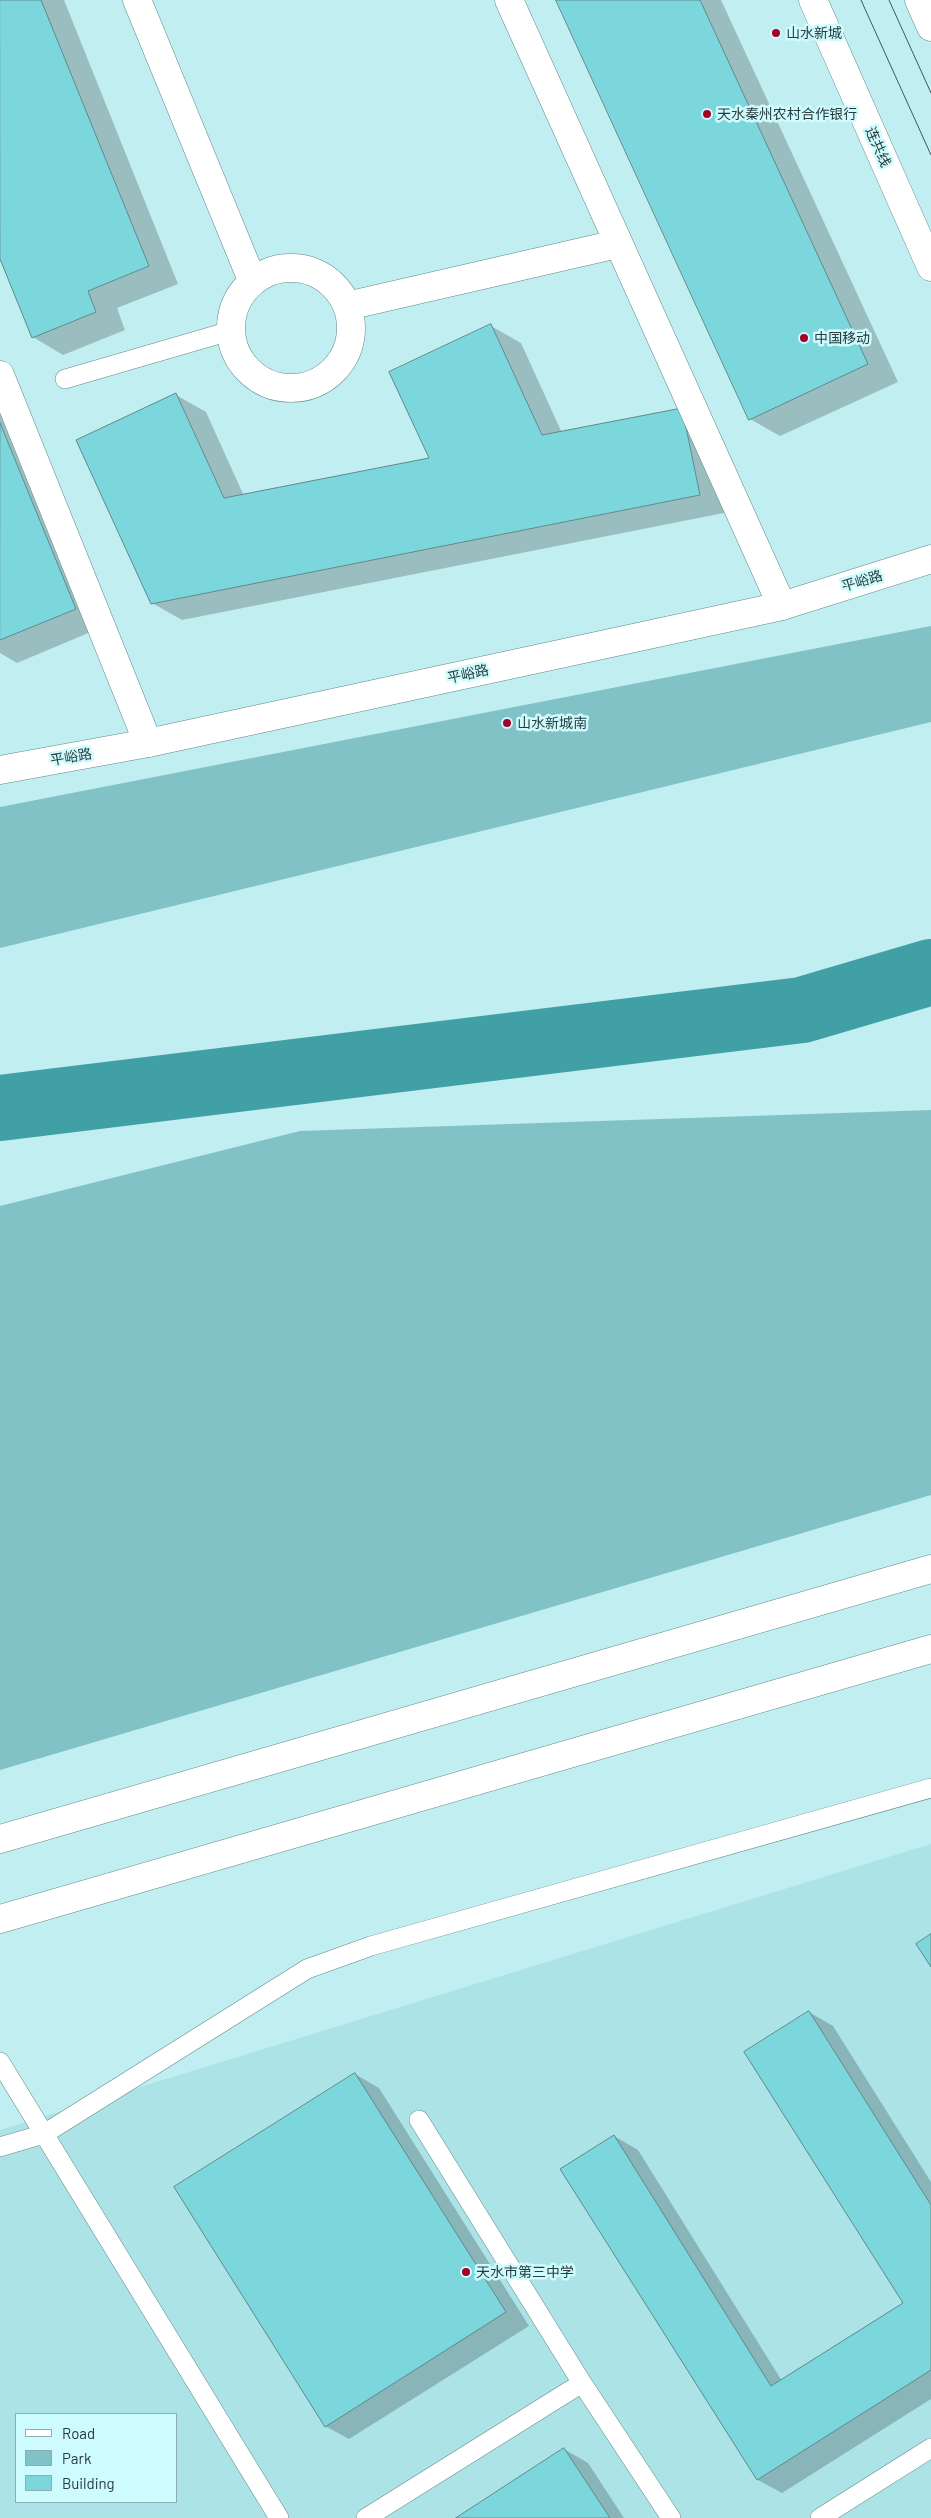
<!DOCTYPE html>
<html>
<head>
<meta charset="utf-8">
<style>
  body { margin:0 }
  #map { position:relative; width:931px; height:2518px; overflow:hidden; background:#c1eef0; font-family:Barlow,sans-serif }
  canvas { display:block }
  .legend { position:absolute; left:15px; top:2413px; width:162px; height:90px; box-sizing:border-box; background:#cefbfe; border:1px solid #8caeb0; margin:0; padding:6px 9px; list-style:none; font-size:15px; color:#293b3c }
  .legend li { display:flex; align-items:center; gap:10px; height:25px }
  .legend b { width:25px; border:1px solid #8caeb0 }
</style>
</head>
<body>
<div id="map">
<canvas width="931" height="2518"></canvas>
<ul class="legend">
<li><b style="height:6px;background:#fff"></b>Road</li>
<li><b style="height:14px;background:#81c2c6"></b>Park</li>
<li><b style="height:14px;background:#7cd7dd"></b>Building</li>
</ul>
</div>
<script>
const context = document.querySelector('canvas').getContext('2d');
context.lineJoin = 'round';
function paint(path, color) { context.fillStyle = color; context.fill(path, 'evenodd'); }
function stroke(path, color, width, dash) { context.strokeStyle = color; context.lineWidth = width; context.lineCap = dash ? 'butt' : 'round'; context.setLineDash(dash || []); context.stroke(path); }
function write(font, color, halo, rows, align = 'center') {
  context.font = font + ' Barlow,"Noto Sans SC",sans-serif'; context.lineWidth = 5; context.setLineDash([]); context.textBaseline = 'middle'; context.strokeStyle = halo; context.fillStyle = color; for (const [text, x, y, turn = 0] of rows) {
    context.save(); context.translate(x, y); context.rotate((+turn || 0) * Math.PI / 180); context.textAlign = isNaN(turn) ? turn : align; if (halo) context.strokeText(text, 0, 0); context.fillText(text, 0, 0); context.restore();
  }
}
paint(new Path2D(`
  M 931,1844 L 931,2518 L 0,2518 L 0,2130 ZM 16,2414 L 176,2414 L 176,2502 L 16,2502 Z`), '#ace3e6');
paint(new Path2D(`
  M 931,626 L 931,722 L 0,948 L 0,807 Z
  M 931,1110 L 931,1495 L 0,1770 L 0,1206 L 300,1131 Z`), '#81c2c6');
paint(new Path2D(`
  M 0,0 L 64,0 L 178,284 L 117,308 L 125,330 L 63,355 L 33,337 L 0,256 Z
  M 557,0 L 721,0 L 898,382 L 780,436 L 750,419 Z
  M 491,326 L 521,343 L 562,433 L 682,409 L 729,512 L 182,620 L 152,603 L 176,395 L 206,412 L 244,496 L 431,459 Z
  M 0,368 L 105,626 L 17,663 L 0,653 Z
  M 809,2012 L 833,2026 L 931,2182 L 931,2399 L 782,2493 L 758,2480 L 614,2136 L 638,2150 L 782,2381 L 904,2304 Z
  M 355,2074 L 379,2088 L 529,2326 L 349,2439 L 325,2426 Z
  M 564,2449 L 588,2463 L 624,2518 L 458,2518 Z`), '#0003');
stroke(new Path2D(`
  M 0,1108 L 802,1010 L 931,972`), '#41a0a5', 66);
const building = new Path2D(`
  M 0,0 L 41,0 L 149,266 L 88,291 L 96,312 L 32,338 L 0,259 Z
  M 556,0 L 700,0 L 868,364 L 749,420 Z
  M 491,324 L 542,435 L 682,408 L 700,495 L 151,604 L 76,440 L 176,393 L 224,498 L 429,458 L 389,372 Z
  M 0,423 L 76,609 L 0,640 Z
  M 931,1934 L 931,1967 L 916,1944 Z
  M 809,2011 L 931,2205 L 931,2370 L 757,2480 L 560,2169 L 614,2135 L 771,2386 L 903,2303 L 744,2052 Z
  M 355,2073 L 506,2312 L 325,2427 L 174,2187 Z
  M 564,2448 L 610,2518 L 456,2518 Z`);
paint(building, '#7cd7dd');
stroke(building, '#5f898c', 1);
const lane = new Path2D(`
  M 65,379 L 230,331
  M 0,2062 L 279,2518
  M 419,2120 L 582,2383 L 671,2518
  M 0,2147 L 44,2134 L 307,1969 L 371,1946 L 931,1788
  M 366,2518 L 582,2383
  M 820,2518 L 931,2448`);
const street = new Path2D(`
  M 137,0 L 252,280
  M 509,0 L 782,606
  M231 328a60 60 0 1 1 120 0a60 60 0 1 1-120 0Z
  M 347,306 L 617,244
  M 0,375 L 148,743`);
const secondary = new Path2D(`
  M 0,770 L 148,743 L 782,606 L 931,559`);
const primary = new Path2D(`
  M 0,1839 L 931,1569
  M 0,1919 L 931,1649`);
const highway = new Path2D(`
  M 813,0 L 931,267
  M 919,0 L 931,27`);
stroke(lane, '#60898c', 20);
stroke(street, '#60898c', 29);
stroke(secondary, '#60898c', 29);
stroke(primary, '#60898c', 29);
stroke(highway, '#60898c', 29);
stroke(lane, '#fff', 19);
stroke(street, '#fff', 28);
stroke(secondary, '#fff', 28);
stroke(primary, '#fff', 28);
stroke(highway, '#fff', 28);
stroke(new Path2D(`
  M 861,0 L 931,155
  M 889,0 L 931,93`), '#415758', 1);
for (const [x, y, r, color] of [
  [776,33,5,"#a20226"],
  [707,114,5,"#a20226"],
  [804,338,5,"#a20226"],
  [507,723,5,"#a20226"],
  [466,2272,5,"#a20226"]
]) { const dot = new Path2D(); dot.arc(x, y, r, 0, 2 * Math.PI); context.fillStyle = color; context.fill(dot); stroke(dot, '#cefbfe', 2); }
write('14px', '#293b3c', '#cefbfe', [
  ["山水新城",786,33],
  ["天水秦州农村合作银行",717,114],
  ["中国移动",814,338],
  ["山水新城南",517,723],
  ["天水市第三中学",476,2272]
], 'left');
write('14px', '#293b3c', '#cefbfe', [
  ["连共线",878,147,66],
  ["平峪路",862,581,-17],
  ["平峪路",468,674,-12],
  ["平峪路",71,757,-10]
]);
</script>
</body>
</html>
